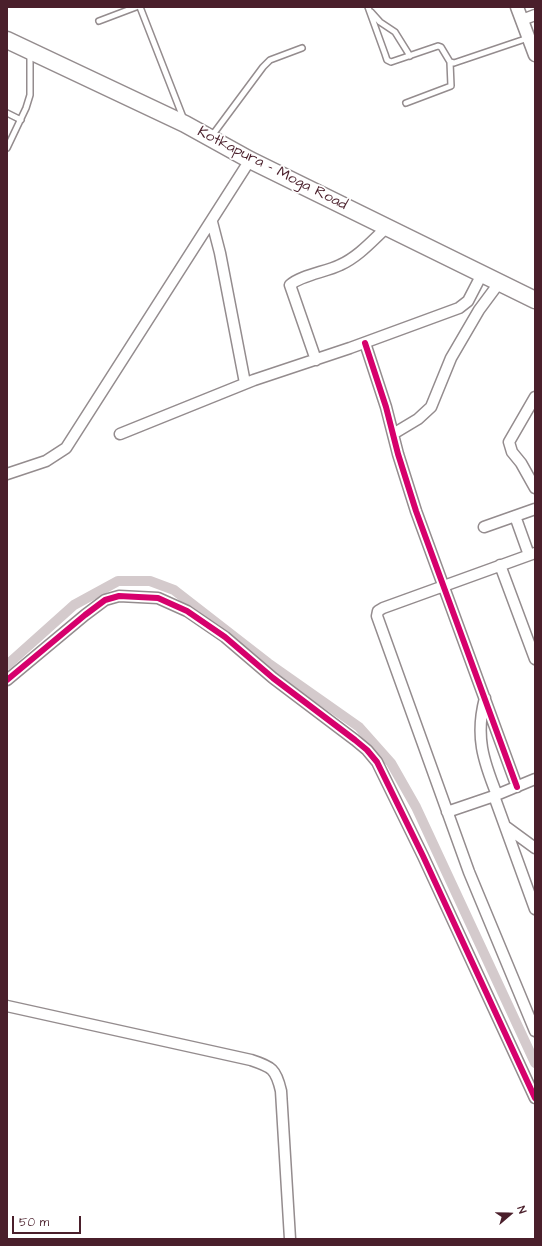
<!DOCTYPE html>
<html>
<head>
<meta charset="utf-8">
<style>
  body { margin:0 }
  #map { position:relative; width:542px; height:1246px; overflow:hidden; background:#fff; font-family:"Architects Daughter",sans-serif }
  canvas { display:block }
  .frame { position:absolute; inset:0; border:8px solid #4a1f2b; pointer-events:none }
  .north { position:absolute; left:490px; top:1194px; width:40px; height:40px; -webkit-text-stroke:3px #fff; paint-order:stroke; rotate:70deg; font-size:11px; font-weight:700; line-height:16px; text-align:center; color:#4a1f2b }
  .north::after { content:''; display:block; margin:auto; width:14px; height:18px; background:#4a1f2b; clip-path:polygon(50% 0,100% 100%,50% 72%,0 100%) }
  .scale { position:absolute; left:12px; top:1216px; width:69px; height:18px; box-sizing:border-box; border:2px solid #4a1f2b; border-top:0; padding-left:5px; font-size:12px; line-height:14px; white-space:nowrap; color:#4a1f2b; -webkit-text-stroke:3px #fff; paint-order:stroke }
</style>
</head>
<body>
<div id="map">
<canvas width="542" height="1246"></canvas>
<div class="frame"></div>
<div class="north">N</div>
<div class="scale">50 m</div>
</div>
<script>
const context = document.querySelector('canvas').getContext('2d');
context.lineJoin = 'round';
function stroke(path, color, width, dash) { context.strokeStyle = color; context.lineWidth = width; context.lineCap = dash ? 'butt' : 'round'; context.setLineDash(dash || []); context.stroke(path); }
function write(font, color, halo, rows, align = 'center') {
  context.font = font + ' "Architects Daughter",sans-serif'; context.lineWidth = 3.5; context.setLineDash([]); context.textBaseline = 'middle'; context.strokeStyle = halo; context.fillStyle = color; for (const [text, x, y, turn = 0] of rows) {
    context.save(); context.translate(x, y); context.rotate((+turn || 0) * Math.PI / 180); context.textAlign = isNaN(turn) ? turn : align; if (halo) context.strokeText(text, 0, 0); context.fillText(text, 0, 0); context.restore();
  }
}
stroke(new Path2D(`
  M 7,665 L 74,605 L 118,581 L 150,581 L 174,590 L 268,663 L 359,727 L 391,763 L 416,807 L 535,1063`), '#d4cacc', 10);
const service = new Path2D(`
  M 140,7 L 184,120
  M 368,7 L 385,54 L 387,60 L 391,62 L 438,46 L 441,47 L 450,62 L 454,63 L 528,38
  M 371,12 L 380,22 L 395,32 L 410,56
  M 99,21 L 136,7
  M 406,103 L 451,86 L 450,62
  M 7,113 L 21,120
  M 211,137 L 263,67 L 270,60 L 302,48
  M 7,148 L 26,108 L 30,95 L 30,54`);
const minor = new Path2D(`
  M 522,20 L 535,15
  M 212,222 L 220,253 L 245,383
  M 365,343 L 386,407 L 398,454 L 416,511 L 517,787
  M 316,360 L 290,285 C 301,275 326,272 340,265 C 358,257 372,241 386,228
  M 535,397 L 509,442 L 512,452 L 521,463 L 535,488
  M 120,434 L 254,380 L 350,348 L 459,308 L 468,301 L 482,274
  M 393,434 L 418,419 L 431,407 L 451,358 L 479,310 L 499,283
  M 7,474 L 46,461 L 66,448 L 250,160
  M 515,516 L 529,555
  M 484,527 L 535,509
  M 535,553 L 383,608 L 378,611 L 377,616 L 469,872 L 535,1031
  M 500,565 L 535,659
  M 7,680 L 85,615 L 105,600 L 119,596 L 158,598 L 187,611 L 225,637 L 273,678 L 355,740 L 367,750 L 377,762 L 423,856 L 535,1098
  M 485,698 C 475,736 483,760 497,795
  M 494,796 L 535,909
  M 447,812 L 494,796 L 535,779
  M 505,826 L 535,848
  M 7,1006 L 251,1060 C 272,1067 276,1069 281,1091 L 290,1239`);
const tertiary = new Path2D(`
  M 517,7 L 535,55`);
const trunk = new Path2D(`
  M 7,40 L 185,124 L 250,160 L 535,300`);
stroke(service, '#948c8e', 8);
stroke(minor, '#948c8e', 13);
stroke(tertiary, '#948c8e', 15);
stroke(trunk, '#948c8e', 19);
stroke(service, '#fff', 5);
stroke(minor, '#fff', 10);
stroke(tertiary, '#fff', 12);
stroke(trunk, '#fff', 16);
stroke(new Path2D(`
  M 365,343 L 386,407 L 398,454 L 416,511 L 517,787
  M 7,680 L 85,615 L 105,600 L 119,596 L 158,598 L 187,611 L 225,637 L 273,678 L 355,740 L 367,750 L 377,762 L 423,856 L 535,1098`), '#d6006c', 6);
write('15px', '#4a1f2b', '#fff', [
  ["Kotkapura - Moga Road",272,169,27]
]);
</script>
</body>
</html>
